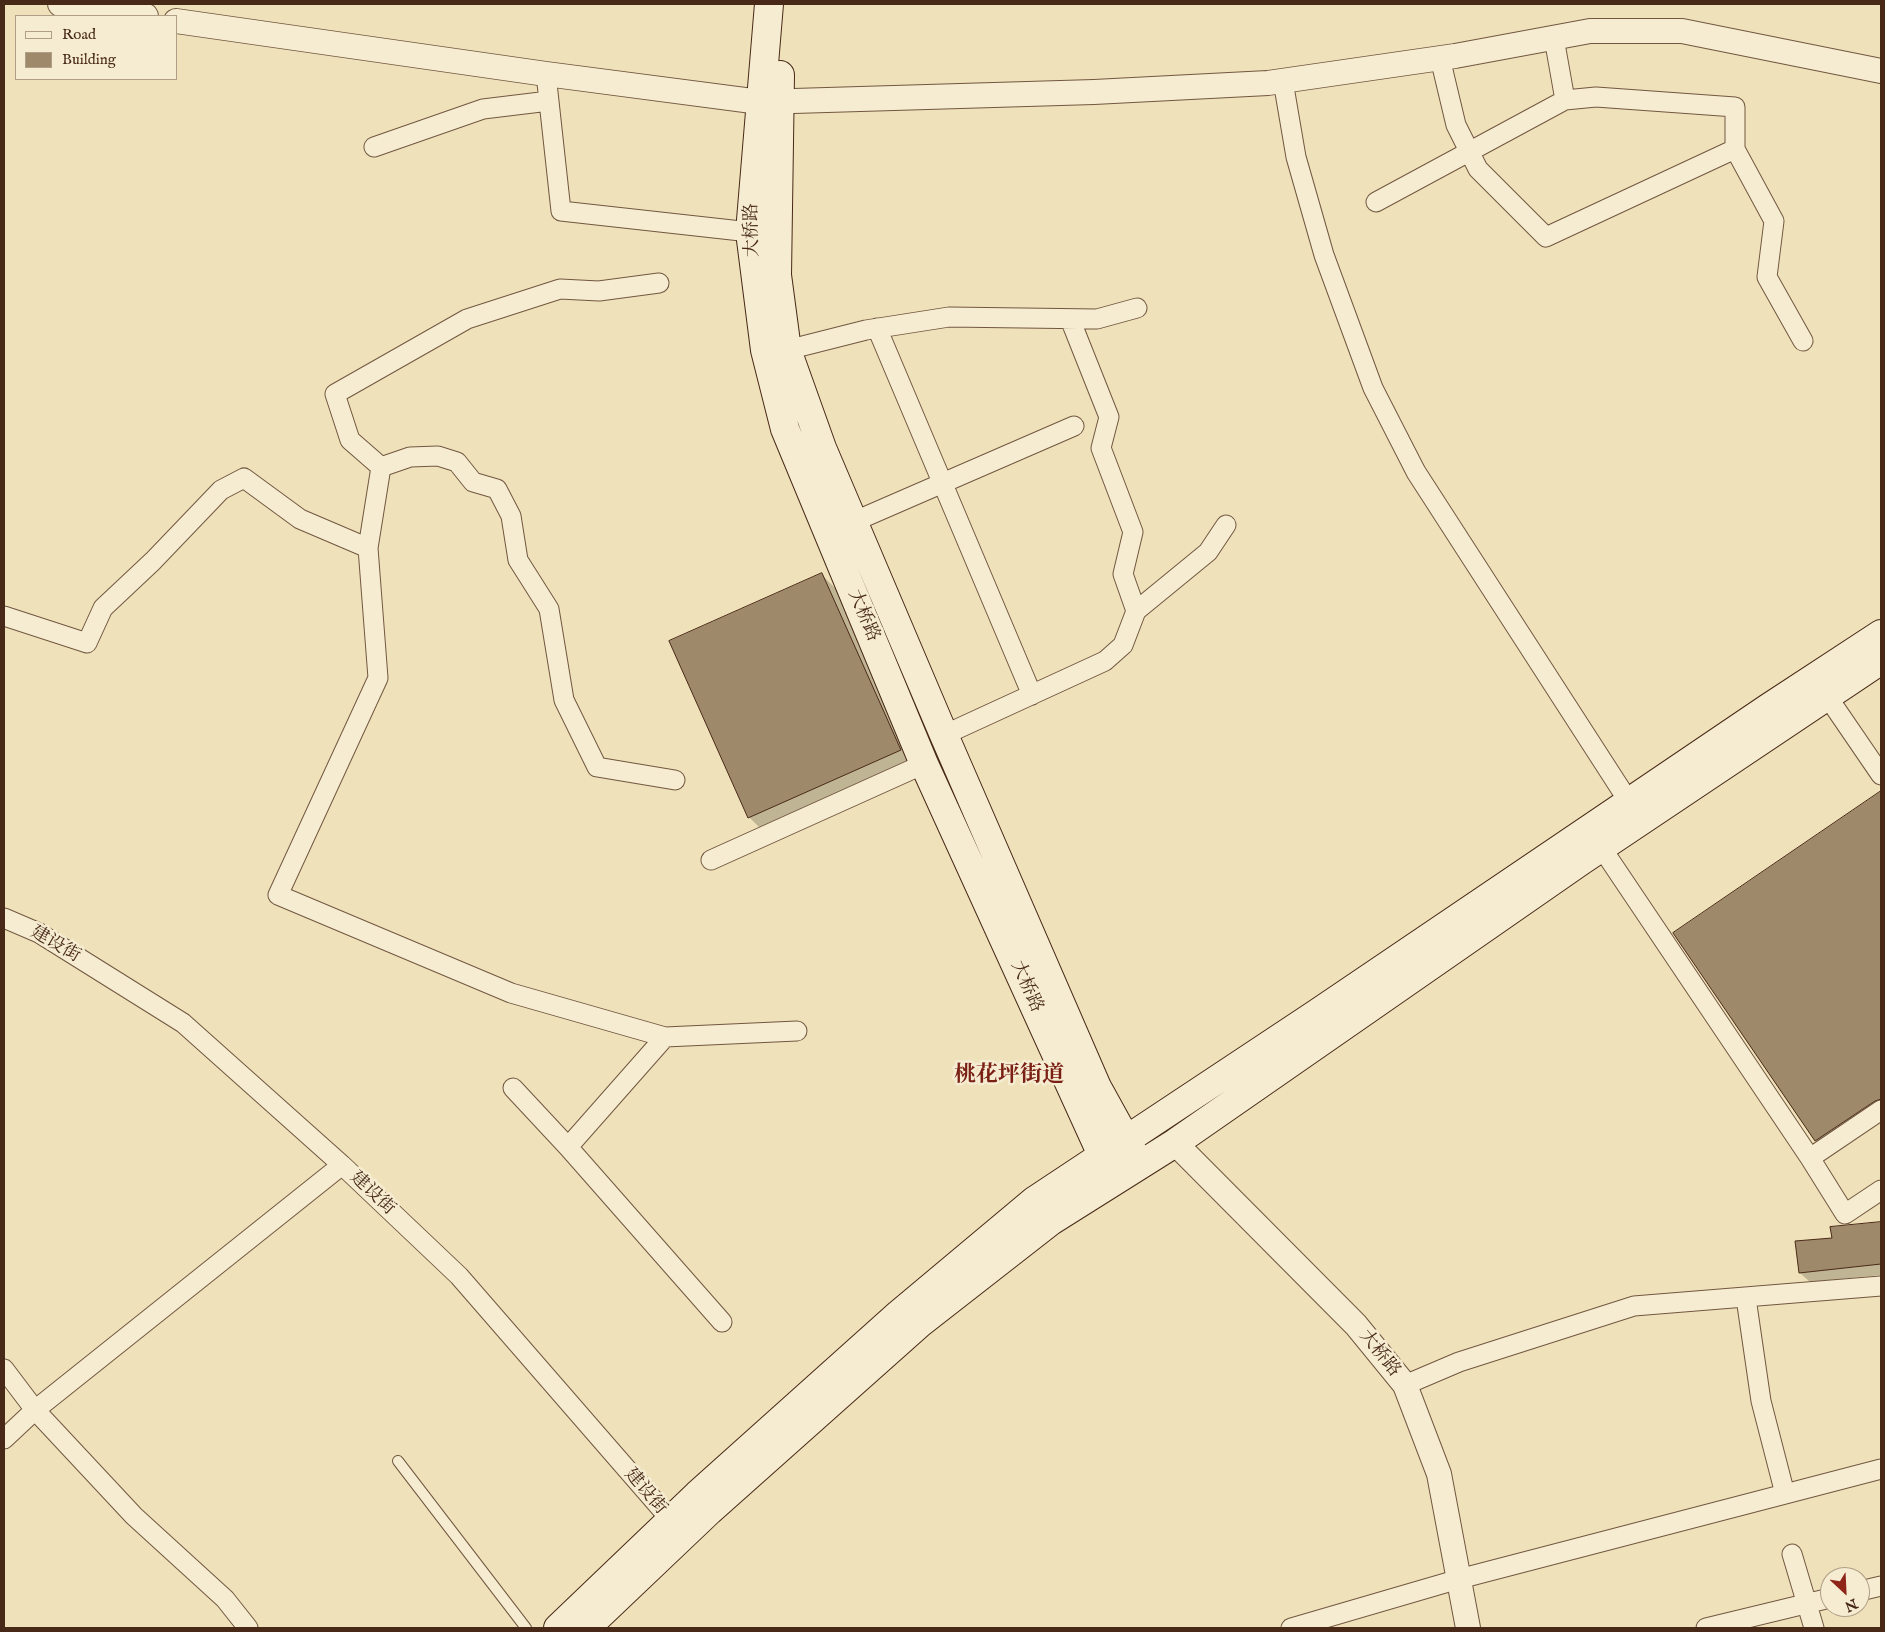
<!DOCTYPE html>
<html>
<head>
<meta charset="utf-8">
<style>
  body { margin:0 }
  #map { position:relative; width:1885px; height:1632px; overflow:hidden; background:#efe1b9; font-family:"IM FELL English",serif }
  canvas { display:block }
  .frame { position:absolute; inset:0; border:5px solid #482917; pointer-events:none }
  .legend { position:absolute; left:15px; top:15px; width:162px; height:65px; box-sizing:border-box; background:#f5ecd2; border:1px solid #b09e87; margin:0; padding:6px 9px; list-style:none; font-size:15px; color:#482917 }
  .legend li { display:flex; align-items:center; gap:10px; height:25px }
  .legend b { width:25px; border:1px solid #b09e87 }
  .north { position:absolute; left:1820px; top:1567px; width:50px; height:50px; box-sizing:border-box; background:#f5ecd2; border:1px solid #b09e87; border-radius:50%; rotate:155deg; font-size:14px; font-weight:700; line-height:20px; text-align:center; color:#482917 }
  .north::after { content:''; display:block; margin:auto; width:18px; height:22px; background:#8f2418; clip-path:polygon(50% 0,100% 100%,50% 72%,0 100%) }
</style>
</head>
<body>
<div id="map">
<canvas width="1885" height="1632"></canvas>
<div class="frame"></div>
<ul class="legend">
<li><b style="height:6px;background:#f5ecd2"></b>Road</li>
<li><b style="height:14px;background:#9f896b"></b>Building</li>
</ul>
<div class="north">N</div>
</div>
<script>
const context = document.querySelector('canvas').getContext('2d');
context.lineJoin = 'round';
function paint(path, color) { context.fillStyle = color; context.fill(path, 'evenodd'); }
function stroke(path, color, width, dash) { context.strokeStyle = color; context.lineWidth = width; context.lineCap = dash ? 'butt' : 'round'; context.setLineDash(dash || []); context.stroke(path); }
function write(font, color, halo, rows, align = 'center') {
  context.font = font + ' "IM FELL English","Noto Serif SC",serif'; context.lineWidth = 5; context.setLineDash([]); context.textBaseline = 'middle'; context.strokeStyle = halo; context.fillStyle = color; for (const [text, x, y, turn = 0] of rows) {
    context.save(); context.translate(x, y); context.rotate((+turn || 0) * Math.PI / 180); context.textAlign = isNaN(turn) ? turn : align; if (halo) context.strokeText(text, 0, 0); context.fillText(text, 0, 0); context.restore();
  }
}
paint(new Path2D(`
  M 822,575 L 836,589 L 914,764 L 764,832 L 749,817 L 671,641 Z
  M 1879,794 L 1881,796 L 1881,1120 L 1830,1155 L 1816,1141 Z
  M 1881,1223 L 1881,1275 L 1810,1282 L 1800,1273 L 1833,1239 L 1832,1228 Z`), '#0003');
const building = new Path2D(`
  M 822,573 L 901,750 L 748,818 L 669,641 Z
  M 1881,791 L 1881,1099 L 1875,1101 L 1815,1141 L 1673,933 Z
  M 1881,1222 L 1881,1264 L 1799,1273 L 1795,1241 L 1832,1238 L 1830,1227 Z`);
paint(building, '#9f896b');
stroke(building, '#482917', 1);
const service = new Path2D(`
  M 398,1461 L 526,1628`);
const minor = new Path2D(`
  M 1554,38 L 1565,100
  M 1440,58 L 1456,125 L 1478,169 L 1546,237 L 1735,149
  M 546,74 L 561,211 L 750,232
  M 1283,81 L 1296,157 L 1324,255 L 1373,388 L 1416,472 L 1629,802 L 1636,810
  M 374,147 L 483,109 L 549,101
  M 1376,202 L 1565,100 L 1596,97 L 1735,107 L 1735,149 L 1774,221 L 1767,277 L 1803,341
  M 659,283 L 599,291 L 560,289 L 467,319 L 335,394 L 350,440 L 381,467 L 368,548 L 378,678 L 278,895 L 511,993 L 665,1037
  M 1070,319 L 1109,417 L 1101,448 L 1133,532 L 1123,574 L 1136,611
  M 877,328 L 1032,695
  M 787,350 L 866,330 L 949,317 L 1097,319 L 1137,308
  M 381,467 L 410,457 L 438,456 L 457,462 L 473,482 L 497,489 L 511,516 L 518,560 L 549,609 L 564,700 L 597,767 L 675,780
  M 853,522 L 1074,426
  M 4,616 L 87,643 L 103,608 L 153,561 L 221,490 L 244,478 L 300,519 L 368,548
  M 1827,696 L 1881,775
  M 944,735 L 1105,661 L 1123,645 L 1136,611 L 1208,552 L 1226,525
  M 1601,847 L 1810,1158 L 1881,1110
  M 711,860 L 924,764
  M 4,918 L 39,933 L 183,1023 L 342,1165 L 459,1276 L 678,1528
  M 513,1088 L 568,1147 L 722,1322
  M 568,1147 L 665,1037 L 797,1031
  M 1810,1158 L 1845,1214 L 1881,1190
  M 1746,1298 L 1761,1401 L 1785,1494
  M 4,1369 L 35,1410 L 134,1516 L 225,1599 L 248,1628
  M 1405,1385 L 1459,1362 L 1634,1306 L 1881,1286
  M 4,1439 L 35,1410 L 342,1165
  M 1792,1554 L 1814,1628
  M 1860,1591 L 1881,1586
  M 1291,1628 L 1459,1579 L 1881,1469
  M 1706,1628 L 1830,1598`);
const tertiary = new Path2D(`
  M 60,4 L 146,16
  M 176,21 L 546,74 L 760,102 L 1094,92 L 1268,83 L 1455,56 L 1590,31 L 1682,31 L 1881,71
  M 1175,1143 L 1356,1325 L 1405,1385 L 1439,1474 L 1468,1628`);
const secondary = new Path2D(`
  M 769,4 L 750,232 L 765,350 L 785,429 L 924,764 L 1102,1155 L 1112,1171
  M 780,75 L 777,275 L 787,350 L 822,448 L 944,735 L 1097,1087 L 1134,1154
  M 558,1628 L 697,1495 L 899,1314 L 1034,1201 L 1316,1014 L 1768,708 L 1881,634
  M 586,1628 L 709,1511 L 919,1324 L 1051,1221 L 1175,1143 L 1581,861 L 1881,660`);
stroke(service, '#725740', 12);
stroke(minor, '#725740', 21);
stroke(tertiary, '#725740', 26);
stroke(secondary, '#482917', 30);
stroke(service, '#f5ecd2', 10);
stroke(minor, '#f5ecd2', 19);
stroke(tertiary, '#f5ecd2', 24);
stroke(secondary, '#f5ecd2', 28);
write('18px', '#482917', '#f5ecd2', [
  ["大桥路",753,230,-91],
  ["大桥路",863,616,67],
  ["建设街",55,945,30],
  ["大桥路",1026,987,66],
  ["建设街",372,1194,43],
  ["大桥路",1379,1354,51],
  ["建设街",645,1492,49]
]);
write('bold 22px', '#7a1f14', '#f5ecd2', [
  ["桃花坪街道",1009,1076]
]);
</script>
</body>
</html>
